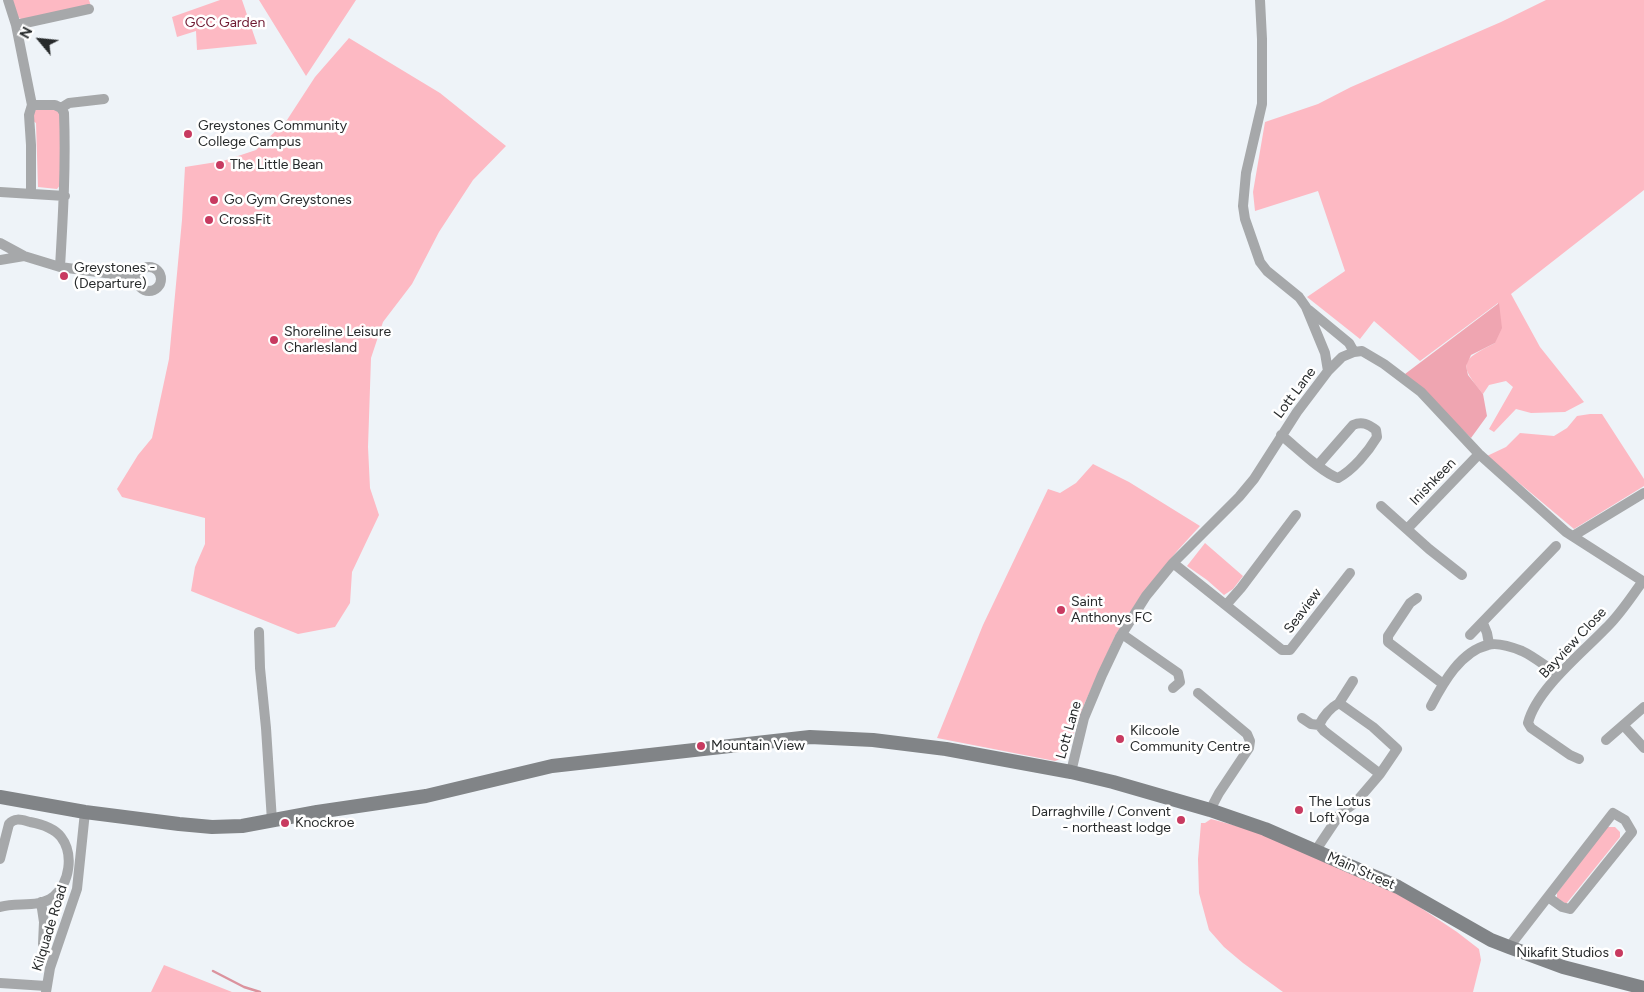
<!DOCTYPE html>
<html>
<head>
<meta charset="utf-8">
<style>
  body { margin:0 }
  #map { position:relative; width:1644px; height:992px; overflow:hidden; background:#eef3f8; font-family:Figtree,sans-serif }
  canvas { display:block }
  .north { position:absolute; left:15px; top:15px; width:50px; height:50px; -webkit-text-stroke:4px #fff; paint-order:stroke; rotate:298deg; font-size:14px; font-weight:700; line-height:20px; text-align:center; color:#272a2b }
  .north::after { content:''; display:block; margin:auto; width:18px; height:22px; background:#272a2b; clip-path:polygon(50% 0,100% 100%,50% 72%,0 100%) }
</style>
</head>
<body>
<div id="map">
<canvas width="1644" height="992"></canvas>
<div class="north">N</div>
</div>
<script>
const context = document.querySelector('canvas').getContext('2d');
context.lineJoin = 'round';
function paint(path, color) { context.fillStyle = color; context.fill(path, 'evenodd'); }
function stroke(path, color, width, dash) { context.strokeStyle = color; context.lineWidth = width; context.lineCap = dash ? 'butt' : 'round'; context.setLineDash(dash || []); context.stroke(path); }
function write(font, color, halo, rows, align = 'center') {
  context.font = font + ' Figtree,sans-serif'; context.lineWidth = 5; context.setLineDash([]); context.textBaseline = 'middle'; context.strokeStyle = halo; context.fillStyle = color; for (const [text, x, y, turn = 0] of rows) {
    context.save(); context.translate(x, y); context.rotate((+turn || 0) * Math.PI / 180); context.textAlign = isNaN(turn) ? turn : align; if (halo) context.strokeText(text, 0, 0); context.fillText(text, 0, 0); context.restore();
  }
}
paint(new Path2D(`
  M 12,0 L 89,0 L 91,6 L 23,20 L 17,17 Z
  M 220,0 L 242,0 L 257,44 L 197,50 L 196,31 L 177,37 L 172,17 Z
  M 259,0 L 356,0 L 306,76 Z
  M 1546,0 L 1644,0 L 1644,190 L 1511,294 L 1540,347 L 1584,402 L 1565,412 L 1531,413 L 1516,409 L 1494,432 L 1489,429 L 1513,387 L 1506,381 L 1489,385 L 1483,394 C 1458,363 1460,361 1495,343 L 1498,303 L 1420,361 L 1374,321 L 1360,339 L 1307,297 L 1345,271 L 1318,191 L 1255,211 L 1253,192 L 1265,122 L 1318,104 L 1351,87 L 1501,22 Z
  M 349,38 L 440,93 L 506,146 L 473,180 L 439,232 L 412,284 L 383,322 L 371,358 L 368,447 L 370,488 L 379,515 L 352,572 L 350,603 L 335,627 L 298,634 L 191,591 L 195,567 L 205,544 L 205,518 L 122,497 L 117,489 L 138,455 L 152,438 L 169,359 L 182,220 L 185,167 L 223,161 L 256,150 L 287,120 L 315,77 Z
  M 54,108 L 60,113 L 61,184 L 57,189 L 38,187 L 36,123 L 33,121 L 33,112 L 37,109 Z
  M 1590,414 L 1602,414 L 1644,479 L 1644,486 L 1574,529 L 1487,456 L 1506,447 L 1520,433 L 1554,436 L 1567,428 L 1577,416 Z
  M 1093,464 L 1129,482 L 1200,526 L 1178,550 L 1142,594 L 1115,636 L 1083,707 L 1066,757 L 1055,761 L 937,738 L 983,625 L 1048,489 L 1060,493 L 1076,483 Z
  M 1205,543 L 1243,576 L 1233,589 L 1224,595 L 1207,580 L 1187,566 Z
  M 1211,819 L 1259,832 L 1403,896 L 1457,932 L 1479,949 L 1481,960 L 1473,992 L 1283,992 L 1243,963 L 1224,947 L 1209,930 L 1199,893 L 1198,859 L 1201,823 L 1205,823 Z
  M 1607,827 L 1615,827 L 1620,832 L 1620,837 L 1566,904 L 1557,898 L 1557,893 Z
  M 164,965 L 232,992 L 151,992 Z`), '#fdb9c3');
paint(new Path2D(`
  M 1499,303 L 1502,328 L 1495,343 L 1471,355 L 1466,366 L 1468,375 L 1483,394 L 1487,416 L 1471,438 L 1405,374 Z`), '#efa5b1');
stroke(new Path2D(`
  M 213,971 L 244,987 L 260,992`), '#db939e', 2.5);
stroke(new Path2D(`
  M 8,0 L 16,25 L 32,105
  M 1260,0 L 1262,39 L 1262,104 L 1246,173 L 1243,206 L 1245,219 L 1260,262 L 1267,271 L 1299,297 L 1306,307 L 1325,353 L 1328,371
  M 16,25 L 89,9
  M 0,192 L 65,196
  M 31,193 L 31,145 L 29,115 L 32,105 L 55,105 L 61,108 L 69,103 L 104,99
  M 0,243 L 24,256 L 60,267 L 120,275 L 139,283
  M 0,260 L 24,256
  M 60,267 C 63,216 66,165 64,113 L 61,108
  M137 279a12 12 0 1 1 24 0a12 12 0 1 1-24 0Z
  M 1309,310 L 1349,343 L 1354,352
  M 1281,435 C 1295,446 1322,473 1338,478 C 1353,470 1368,452 1377,437 L 1376,430 C 1368,424 1362,421 1353,425 L 1318,465
  M 1381,506 L 1429,549 L 1462,575
  M 1407,529 L 1479,454
  M 1573,536 L 1644,493
  M 1173,563 L 1282,650 L 1290,650 L 1350,573
  M 1417,598 L 1410,603 L 1388,636 L 1388,642 L 1443,684
  M 1226,605 L 1241,588 L 1296,515
  M 1483,623 L 1487,633 L 1489,644
  M 259,632 L 260,668 L 266,728 L 272,821
  M 1122,634 L 1178,673 L 1180,682 L 1173,688
  M 1470,635 L 1556,546
  M 1198,693 L 1247,734 L 1250,741 L 1249,748 L 1219,793 L 1210,810
  M 1339,703 L 1353,681
  M 1431,706 C 1443,683 1461,651 1488,645 C 1498,642 1512,647 1522,651 C 1535,657 1546,667 1558,674
  M 1302,718 L 1311,724 L 1319,725 L 1324,731 L 1380,774 L 1397,749 L 1373,727 L 1339,703 C 1330,708 1324,715 1319,725
  M 1624,726 L 1644,748
  M 1606,740 L 1644,707
  M 1579,759 L 1570,755 L 1531,728 L 1528,723 C 1536,690 1582,653 1605,629 C 1620,615 1631,597 1643,581
  M 1071,772 L 1084,718 L 1102,675 L 1120,637 L 1146,596 L 1173,563 L 1239,497 L 1254,479 L 1297,412 L 1328,371 L 1342,357 L 1354,352 L 1362,351 L 1384,364 L 1421,392 L 1479,454 L 1566,532 L 1644,582
  M 1316,850 L 1340,814 L 1356,802 L 1380,774
  M 0,859 L 9,824 C 15,817 22,820 30,822 C 41,824 54,828 61,837 C 74,854 70,883 53,897 C 39,908 16,902 0,907
  M 41,902 L 44,922 L 43,944
  M 1509,947 L 1613,813 L 1625,820 L 1632,832 L 1570,909 L 1562,907 L 1548,897
  M 0,983 L 46,986
  M 46,992 L 50,968 L 77,889 L 85,812`), '#a6a8aa', 10);
stroke(new Path2D(`
  M 0,797 L 85,812 L 179,824 L 212,827 L 242,826 L 317,812 L 426,796 L 552,766 L 810,737 L 873,740 L 946,749 L 1071,772 L 1113,782 L 1210,810 L 1265,829 L 1398,887 L 1491,940 L 1509,947 L 1563,967 L 1644,988`), '#818487', 14);
for (const [x, y, r, color] of [
  [188,134,5,"#c83a60"],
  [220,165,5,"#c83a60"],
  [214,200,5,"#c83a60"],
  [209,220,5,"#c83a60"],
  [64,276,5,"#c83a60"],
  [274,340,5,"#c83a60"],
  [1061,610,5,"#c83a60"],
  [1120,739,5,"#c83a60"],
  [701,746,5,"#c83a60"],
  [1299,810,5,"#c83a60"],
  [1181,820,5,"#c83a60"],
  [285,823,5,"#c83a60"],
  [1619,953,5,"#c83a60"]
]) { const dot = new Path2D(); dot.arc(x, y, r, 0, 2 * Math.PI); context.fillStyle = color; context.fill(dot); stroke(dot, '#fff', 2); }
write('14px', '#6e1931', '#fff', [
  ["GCC Garden",225,23]
]);
write('14px', '#272a2b', '#fff', [
  ["Greystones Community",198,126],
  ["College Campus",198,142],
  ["The Little Bean",230,165],
  ["Go Gym Greystones",224,200],
  ["CrossFit",219,220],
  ["Greystones -",74,268],
  ["(Departure)",74,284],
  ["Shoreline Leisure",284,332],
  ["Charlesland",284,348],
  ["Saint",1071,602],
  ["Anthonys FC",1071,618],
  ["Kilcoole",1130,731],
  ["Community Centre",1130,747],
  ["Mountain View",711,746],
  ["The Lotus",1309,802],
  ["Loft Yoga",1309,818],
  ["Darraghville / Convent",1171,812,"right"],
  ["- northeast lodge",1171,828,"right"],
  ["Knockroe",295,823],
  ["Nikafit Studios",1609,953,"right"]
], 'left');
write('14px', '#272a2b', '#fff', [
  ["Lott Lane",1295,393,-53],
  ["Inishkeen",1433,482,-46],
  ["Seaview",1303,611,-53],
  ["Bayview Close",1573,643,-47],
  ["Lott Lane",1069,730,-74],
  ["Main Street",1361,871,24],
  ["Kilquade Road",50,928,-73]
]);
</script>
</body>
</html>
